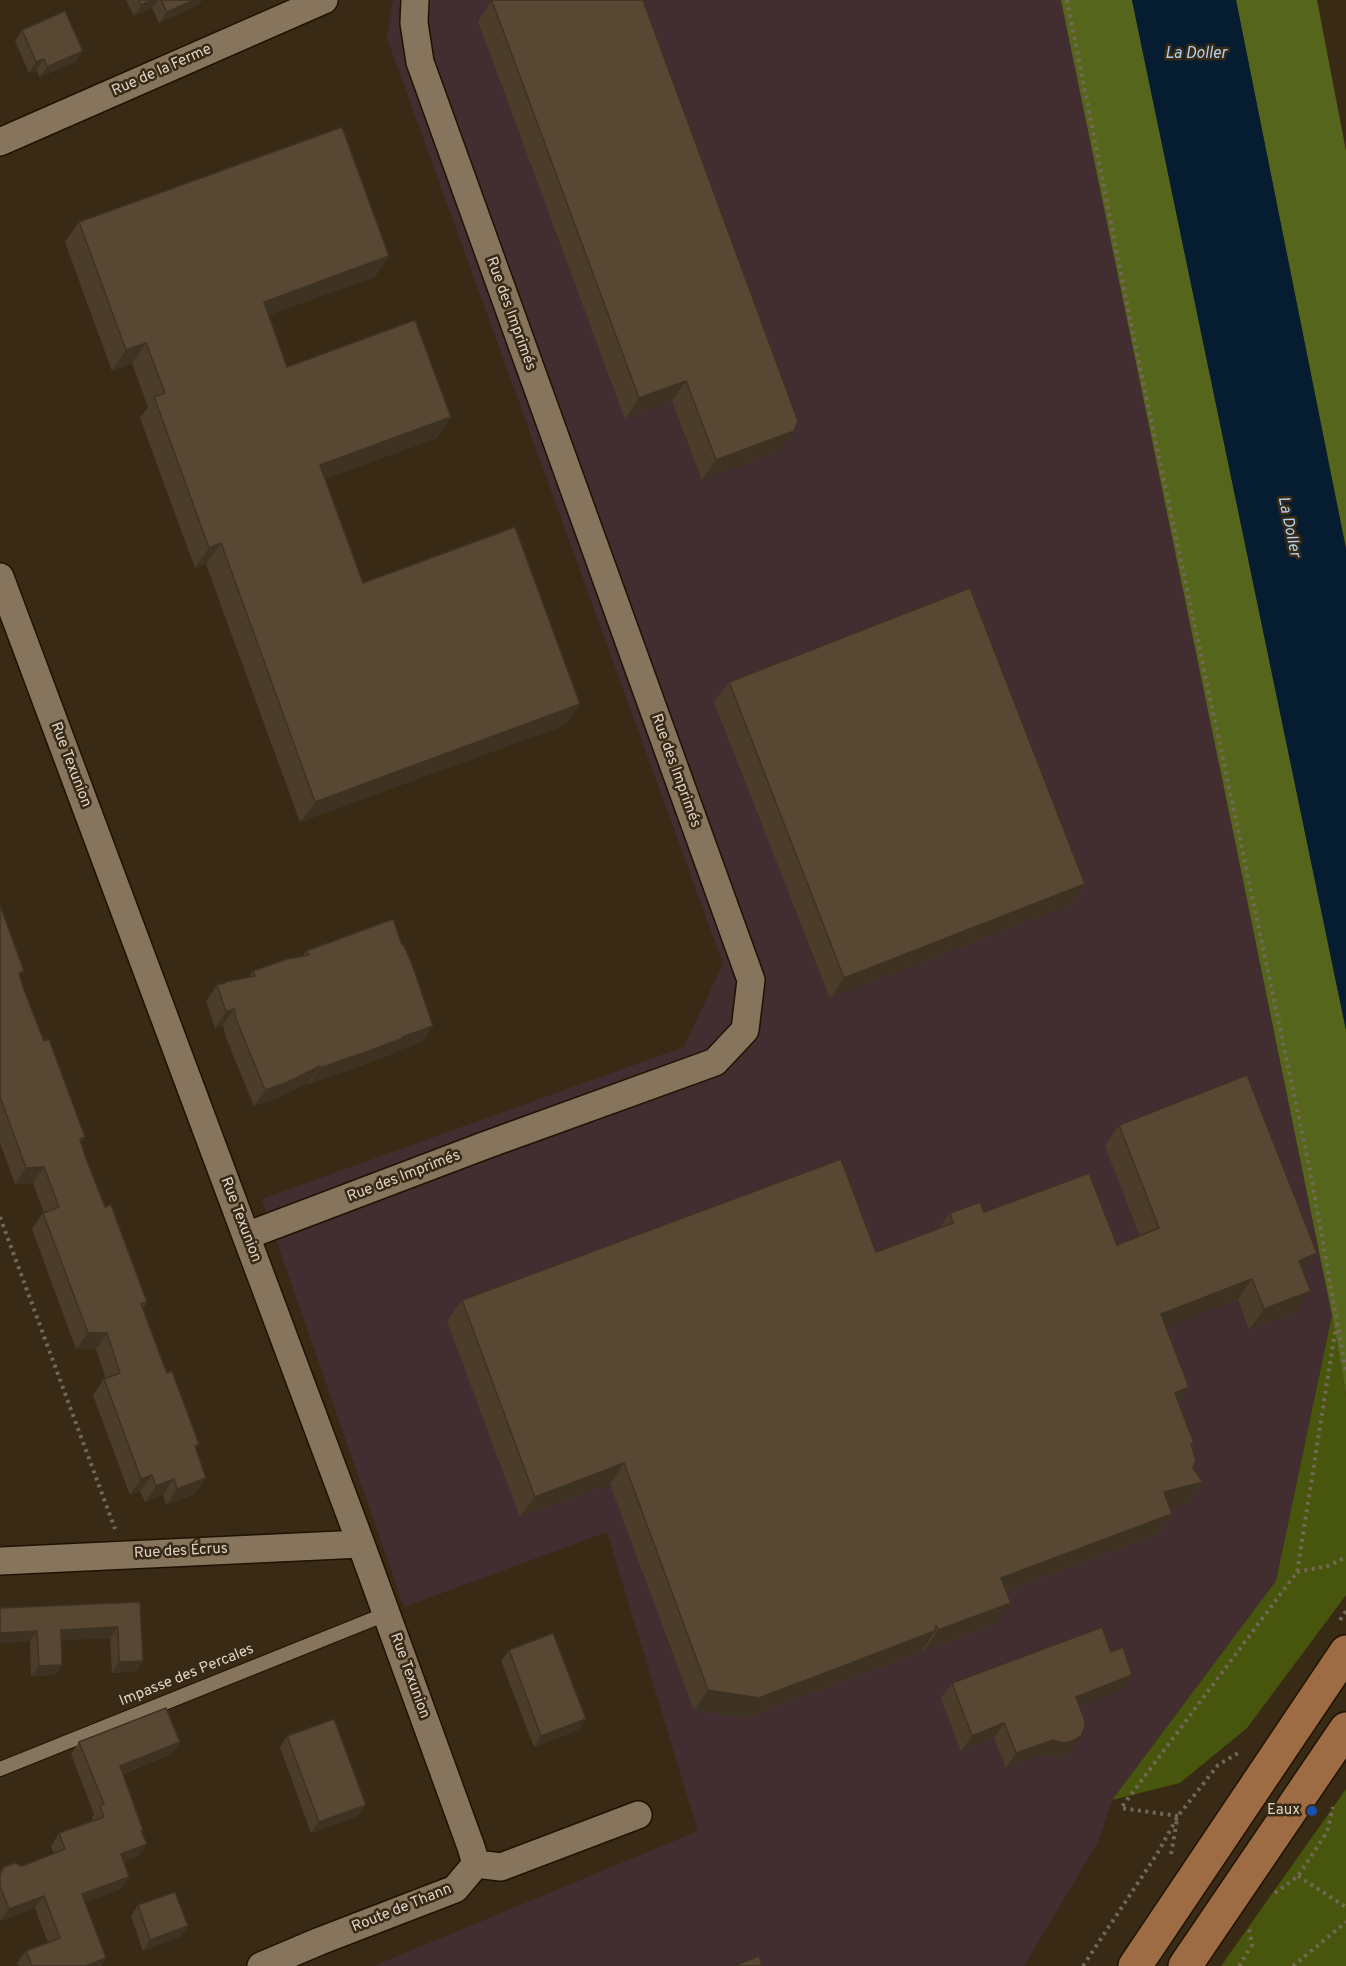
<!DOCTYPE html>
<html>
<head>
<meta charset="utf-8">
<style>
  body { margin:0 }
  canvas { display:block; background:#392a15 }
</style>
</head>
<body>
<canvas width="1346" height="1966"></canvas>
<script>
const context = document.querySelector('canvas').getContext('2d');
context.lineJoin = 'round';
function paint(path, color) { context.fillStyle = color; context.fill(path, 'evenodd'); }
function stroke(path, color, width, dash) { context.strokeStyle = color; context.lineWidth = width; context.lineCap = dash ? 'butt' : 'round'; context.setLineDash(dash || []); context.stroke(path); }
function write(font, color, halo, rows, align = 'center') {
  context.font = font + ' Overpass,sans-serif'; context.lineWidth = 5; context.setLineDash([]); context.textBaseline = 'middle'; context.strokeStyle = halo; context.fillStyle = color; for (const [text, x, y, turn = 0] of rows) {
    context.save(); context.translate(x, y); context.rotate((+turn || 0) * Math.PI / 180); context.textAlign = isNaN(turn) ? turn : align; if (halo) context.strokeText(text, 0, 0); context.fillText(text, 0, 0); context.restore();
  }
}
paint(new Path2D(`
  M 393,0 L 1062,0 L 1332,1315 L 1276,1581 L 1112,1800 L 1099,1840 L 1024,1966 L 374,1966 L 698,1831 L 607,1532 L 404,1607 L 262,1199 L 684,1047 L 723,964 L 387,38 Z`), '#422e31');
paint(new Path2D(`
  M 1332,1315 L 1346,1394 L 1346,1595 L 1247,1728 L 1180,1783 L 1112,1800 L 1276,1581 Z
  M 1346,1789 L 1346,1966 L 1221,1966 Z`), '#48550c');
paint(new Path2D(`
  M 1061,0 L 1132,0 L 1346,1030 L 1346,1394 L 1332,1315 L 1236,846 Z
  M 1236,0 L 1317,0 L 1346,151 L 1346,549 Z`), '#56651c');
paint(new Path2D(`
  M 1132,0 L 1236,0 L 1346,549 L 1346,1030 Z`), '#061d31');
const service = new Path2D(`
  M 0,1769 L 386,1614`);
const minor = new Path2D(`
  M 0,142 L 324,0
  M 0,577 L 361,1544 L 471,1847 L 476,1864
  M 246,1236 L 486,1145 L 715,1062 L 745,1030 L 751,980 L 420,62 L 414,23 L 415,0
  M 0,1561 L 361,1544
  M 261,1966 L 320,1941 L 455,1889 L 476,1864 L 501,1867 L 638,1815`);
const secondary = new Path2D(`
  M 1135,1966 L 1346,1652
  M 1185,1966 L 1346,1729`);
stroke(service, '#201201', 16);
stroke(minor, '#201201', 30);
stroke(secondary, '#201201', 36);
stroke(new Path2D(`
  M 1067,0 L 1132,329 L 1310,1170 L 1346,1372
  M 0,1217 L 115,1529
  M 1297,1572 L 1328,1566 L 1346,1557
  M 1340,1620 L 1346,1611
  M 1178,1816 L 1121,1808 L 1297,1572 L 1336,1326
  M 1171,1854 L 1177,1820
  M 1298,1876 L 1346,1907
  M 1275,1893 L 1298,1876 L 1327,1832 L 1333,1807
  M 1083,1966 L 1157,1854 L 1178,1816 L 1218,1765 L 1238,1753
  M 1239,1966 L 1252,1945 L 1249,1928
  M 1293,1966 L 1346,1922`), '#746755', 4, [3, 4.5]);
stroke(service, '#86745d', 14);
stroke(minor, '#86745d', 27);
stroke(secondary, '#9d6c44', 33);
paint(new Path2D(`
  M 126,0 L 202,0 L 198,5 L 159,23 L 152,8 L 134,16 Z
  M 492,1 L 779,451 L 702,480 L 672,401 L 625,419 L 478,21 Z
  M 22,30 L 83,51 L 75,62 L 40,77 L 36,70 L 29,73 L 15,41 Z
  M 79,222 L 375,277 L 268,315 L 287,367 L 437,438 L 325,479 L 363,583 L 580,704 L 565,725 L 300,822 L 206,564 L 195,568 L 140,418 L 148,407 L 132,363 L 112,371 L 65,242 Z
  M 729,682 L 1085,884 L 1071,904 L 830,998 L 714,702 Z
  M 0,905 L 24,990 L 44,1041 L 85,1137 L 81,1142 L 85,1156 L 105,1207 L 147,1302 L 143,1308 L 196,1450 L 195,1494 L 166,1505 L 163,1495 L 145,1502 L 140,1491 L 130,1495 L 93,1395 L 104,1379 L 106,1379 L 96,1349 L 76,1349 L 32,1229 L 43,1213 L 44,1213 L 33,1183 L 15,1184 L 0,1143 Z
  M 402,945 L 433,1026 L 422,1042 L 393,1052 L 392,1054 L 355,1068 L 309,1084 L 309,1082 L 275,1099 L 254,1106 L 225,1035 L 223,1025 L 215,1028 L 206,1001 L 217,985 L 223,984 L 225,982 L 249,977 L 253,971 L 302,957 L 306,951 Z
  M 1119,1125 L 1304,1273 L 1297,1312 L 1249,1330 L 1238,1299 L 1166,1327 L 1189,1387 L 1178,1403 L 1194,1443 L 1192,1446 L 1193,1468 L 1203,1482 L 1189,1503 L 1170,1507 L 1172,1514 L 1158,1534 L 1006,1591 L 996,1624 L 924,1651 L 923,1649 L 921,1652 L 745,1718 L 694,1710 L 610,1484 L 520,1517 L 447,1321 L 462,1300 L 876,1252 L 939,1229 L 950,1213 L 984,1212 L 1117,1245 L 1140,1236 L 1105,1146 Z
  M 140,1602 L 143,1661 L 136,1671 L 112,1673 L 110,1638 L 61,1640 L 62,1665 L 55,1675 L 31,1676 L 30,1641 L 0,1643 L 0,1608 Z
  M 509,1650 L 586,1719 L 578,1730 L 534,1747 L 501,1661 Z
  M 952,1683 L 1122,1690 L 1080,1706 L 1071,1751 L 1063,1756 L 1053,1758 L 1042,1755 L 1006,1768 L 994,1738 L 961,1751 L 941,1698 Z
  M 287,1736 L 358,1816 L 311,1833 L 280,1747 Z
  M 79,1742 L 180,1742 L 171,1754 L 123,1774 L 142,1832 L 147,1844 L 138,1856 L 123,1862 L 129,1877 L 121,1889 L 85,1902 L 101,1966 L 19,1966 L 17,1963 L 26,1951 L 48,1943 L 35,1908 L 0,1921 L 0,1872 L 4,1867 L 22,1866 L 54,1854 L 51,1846 L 59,1833 L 93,1821 L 92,1818 L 94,1814 L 71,1754 Z
  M 138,1905 L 188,1926 L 180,1937 L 143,1951 L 131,1916 Z`), '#4c3d2b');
paint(new Path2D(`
  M 153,0 L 158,0 L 152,8 L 134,16 L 141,5 Z
  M 194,0 L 202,0 L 198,5 L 159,23 L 167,12 Z
  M 83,51 L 75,62 L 40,77 L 47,67 Z
  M 44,59 L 36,70 L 29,73 L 36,62 Z
  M 389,256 L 375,277 L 249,322 L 264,302 Z
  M 146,343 L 132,363 L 112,371 L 126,350 Z
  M 686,381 L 672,401 L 625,419 L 639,398 Z
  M 451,417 L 437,438 L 306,486 L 320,465 Z
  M 794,431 L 779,451 L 702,480 L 716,460 Z
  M 221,543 L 206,564 L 195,568 L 209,548 Z
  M 580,704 L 565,725 L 300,822 L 315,802 Z
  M 1085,884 L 1071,904 L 830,998 L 844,978 Z
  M 234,1009 L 223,1025 L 215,1028 L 226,1012 Z
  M 433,1026 L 422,1042 L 393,1052 L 392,1054 L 355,1068 L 309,1084 L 320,1068 L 402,1037 Z
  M 320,1066 L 309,1082 L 275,1099 L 254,1106 L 265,1090 Z
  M 44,1167 L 33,1183 L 15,1184 L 26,1168 Z
  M 1317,1253 L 1303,1274 L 1299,1261 Z
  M 1252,1279 L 1238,1299 L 1146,1335 L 1161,1314 Z
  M 1311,1291 L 1297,1312 L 1249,1330 L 1264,1309 Z
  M 88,1333 L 107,1333 L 96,1349 L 76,1349 Z
  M 1189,1387 L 1175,1408 L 1175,1393 Z
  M 624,1463 L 610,1484 L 520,1517 L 535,1497 Z
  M 152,1475 L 140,1491 L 130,1495 L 141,1479 Z
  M 206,1478 L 195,1494 L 166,1505 L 177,1489 Z
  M 174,1479 L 163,1495 L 145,1502 L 156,1486 Z
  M 1203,1482 L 1189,1503 L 1150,1512 L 1164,1492 Z
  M 1172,1514 L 1158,1534 L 987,1598 L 1001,1578 Z
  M 1011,1603 L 996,1624 L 924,1651 L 938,1630 Z
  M 118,1627 L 110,1638 L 53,1641 L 61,1630 Z
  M 37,1631 L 30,1641 L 0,1643 L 0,1633 Z
  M 935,1631 L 921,1652 L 745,1718 L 694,1710 L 708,1690 Z
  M 143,1661 L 136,1671 L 112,1673 L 119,1662 Z
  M 62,1665 L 55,1675 L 31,1676 L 39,1666 Z
  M 1132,1675 L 1122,1690 L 1066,1712 L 1076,1697 Z
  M 586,1719 L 578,1730 L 534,1747 L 541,1736 Z
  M 1004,1723 L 994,1738 L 961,1751 L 972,1736 Z
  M 1081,1736 L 1071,1751 L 1063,1756 L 1053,1758 L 1042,1755 L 1006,1768 L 1016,1753 L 1053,1740 Z
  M 180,1742 L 171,1754 L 111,1778 L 120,1766 Z
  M 366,1805 L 358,1816 L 311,1833 L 319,1822 Z
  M 147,1844 L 138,1856 L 112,1866 L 121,1854 Z
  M 129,1877 L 121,1889 L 73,1907 L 82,1894 Z
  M 44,1896 L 35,1908 L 0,1921 L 9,1909 Z
  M 188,1926 L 180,1937 L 143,1951 L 150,1940 Z
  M 106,1958 L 101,1966 L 86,1966 Z`), '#3e3223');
const building = new Path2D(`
  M 139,0 L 153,0 L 141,5 Z
  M 161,0 L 194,0 L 167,12 Z
  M 494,0 L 643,0 L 798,421 L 794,431 L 716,460 L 686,381 L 639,398 L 492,1 Z
  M 65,11 L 83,51 L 47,67 L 44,59 L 36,62 L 22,30 Z
  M 342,127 L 389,256 L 264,302 L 287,367 L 415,320 L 451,417 L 320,465 L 363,583 L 515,527 L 580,704 L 315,802 L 221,543 L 209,548 L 154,397 L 165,393 L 146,343 L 126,350 L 79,222 Z
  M 970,588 L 1085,884 L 844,978 L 729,682 Z
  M 0,905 L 24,971 L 19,973 L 24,990 L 44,1041 L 49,1039 L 85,1137 L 80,1139 L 85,1156 L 105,1207 L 111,1205 L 147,1302 L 141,1304 L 160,1355 L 167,1373 L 172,1371 L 199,1444 L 195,1446 L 206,1478 L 177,1489 L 174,1479 L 156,1486 L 152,1475 L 141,1479 L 104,1379 L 120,1373 L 107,1333 L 88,1333 L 43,1213 L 59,1207 L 44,1167 L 26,1168 L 0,1097 Z
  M 393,919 L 402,945 L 403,944 L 412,964 L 433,1026 L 402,1037 L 403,1038 L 366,1052 L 320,1068 L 320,1066 L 286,1083 L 265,1090 L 236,1019 L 234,1009 L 226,1012 L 217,985 L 225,983 L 225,982 L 255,976 L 253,971 L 287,959 L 309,955 L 306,951 Z
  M 1247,1075 L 1317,1253 L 1299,1261 L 1311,1291 L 1264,1309 L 1252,1279 L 1161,1314 L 1189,1387 L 1175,1393 L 1194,1443 L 1191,1444 L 1196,1461 L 1193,1468 L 1203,1482 L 1164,1492 L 1172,1514 L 1001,1578 L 1011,1603 L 938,1630 L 936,1625 L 935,1631 L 759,1698 L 708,1690 L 624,1463 L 535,1497 L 462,1300 L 841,1159 L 876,1252 L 953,1223 L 950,1213 L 980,1202 L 984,1212 L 1089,1173 L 1117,1245 L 1159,1228 L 1119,1125 Z
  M 140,1602 L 143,1661 L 119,1662 L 118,1627 L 61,1630 L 62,1665 L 39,1666 L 37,1631 L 0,1633 L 0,1608 Z
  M 1102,1627 L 1111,1652 L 1123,1647 L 1132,1675 L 1076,1697 L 1085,1721 L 1085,1726 L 1081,1736 L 1073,1741 L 1063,1743 L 1053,1740 L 1016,1753 L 1004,1723 L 972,1736 L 952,1683 Z
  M 553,1633 L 586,1719 L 541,1736 L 509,1650 Z
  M 166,1708 L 180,1742 L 120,1766 L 143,1830 L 141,1831 L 147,1844 L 121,1854 L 129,1877 L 82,1894 L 106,1958 L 86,1966 L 32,1966 L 26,1951 L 60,1938 L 44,1896 L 9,1909 L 0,1886 L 0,1875 L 4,1867 L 15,1863 L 22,1866 L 65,1849 L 59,1833 L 104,1817 L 100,1806 L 104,1804 L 79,1742 Z
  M 334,1719 L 366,1805 L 319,1822 L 287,1736 Z
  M 175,1892 L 188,1926 L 150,1940 L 138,1905 Z
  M 759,1956 L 762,1966 L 734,1966 Z`);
paint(building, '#584732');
stroke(building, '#3e3223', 1.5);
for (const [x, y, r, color] of [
  [1312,1811,6,"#1a4fb4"]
]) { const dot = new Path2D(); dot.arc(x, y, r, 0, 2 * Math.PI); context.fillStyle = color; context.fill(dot); stroke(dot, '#392a15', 2); }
write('15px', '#ded4c8', '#392a15', [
  ["Rue de la Ferme",162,71,-24],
  ["Rue des Imprimés",510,314,70],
  ["Rue Texunion",70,765,69],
  ["Rue des Imprimés",675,771,70],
  ["Rue des Imprimés",404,1177,-21],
  ["Rue Texunion",240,1220,69],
  ["Rue des Écrus",181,1552,-3],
  ["Impasse des Percales",187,1676,-22],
  ["Rue Texunion",409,1676,70],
  ["Route de Thann",402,1909,-22]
]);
write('15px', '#ded4c8', '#392a15', [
  ["Eaux",1300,1811]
], 'right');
write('italic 16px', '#b0d3f5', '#392a15', [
  ["La Doller",1196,55],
  ["La Doller",1288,527,78]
]);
</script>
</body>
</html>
